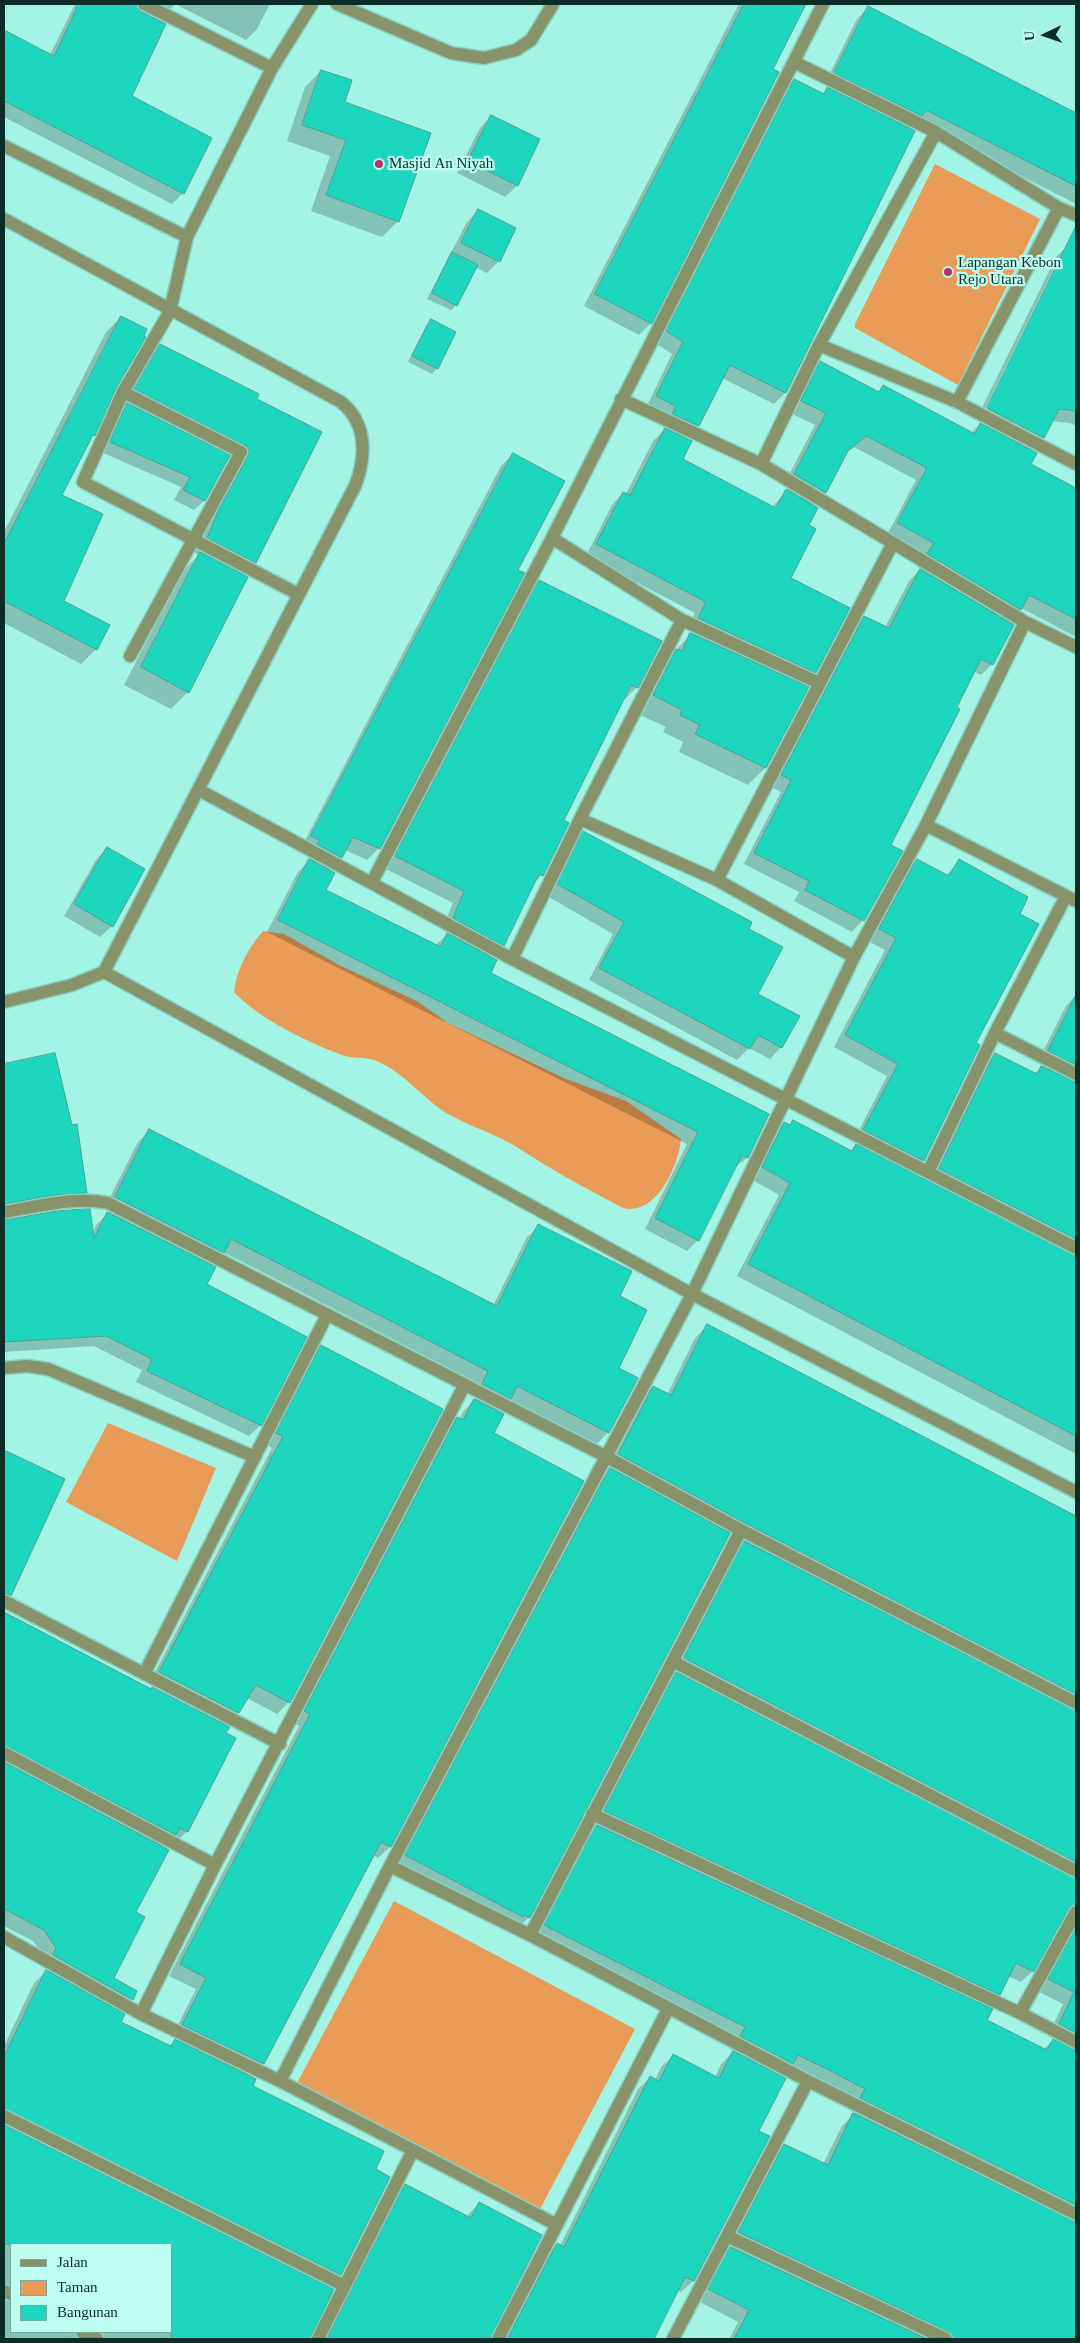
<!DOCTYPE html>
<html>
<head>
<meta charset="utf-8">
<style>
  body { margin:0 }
  #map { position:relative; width:1080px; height:2343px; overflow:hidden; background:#a3f4e4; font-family:"Times New Roman",serif }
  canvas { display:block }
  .frame { position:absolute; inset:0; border:5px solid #0a2d28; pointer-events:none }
  .legend { position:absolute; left:10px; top:2243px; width:162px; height:90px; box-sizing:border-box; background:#befef1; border:1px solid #76aaa1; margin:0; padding:6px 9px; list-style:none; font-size:15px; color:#0a2d28 }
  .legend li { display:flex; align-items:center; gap:10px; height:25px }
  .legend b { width:25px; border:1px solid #76aaa1 }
  .north { position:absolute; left:1020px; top:10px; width:50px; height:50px; -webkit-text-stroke:4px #befef1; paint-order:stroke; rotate:267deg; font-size:14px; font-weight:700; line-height:20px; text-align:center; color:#0a2d28 }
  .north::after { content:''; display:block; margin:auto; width:18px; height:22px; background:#0a2d28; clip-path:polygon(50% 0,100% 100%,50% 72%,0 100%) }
</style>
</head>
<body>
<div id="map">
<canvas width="1080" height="2343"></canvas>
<div class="frame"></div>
<ul class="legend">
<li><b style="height:6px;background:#889369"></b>Jalan</li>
<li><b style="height:14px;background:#e99c57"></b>Taman</li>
<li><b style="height:14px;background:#1dd6be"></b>Bangunan</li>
</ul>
<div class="north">U</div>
</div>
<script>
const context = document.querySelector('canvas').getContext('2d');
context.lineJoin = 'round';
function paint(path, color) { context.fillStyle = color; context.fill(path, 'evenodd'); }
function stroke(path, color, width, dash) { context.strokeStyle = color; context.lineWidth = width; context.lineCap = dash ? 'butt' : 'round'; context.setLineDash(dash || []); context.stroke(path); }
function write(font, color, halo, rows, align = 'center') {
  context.font = font + ' "Times New Roman",serif'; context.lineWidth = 4.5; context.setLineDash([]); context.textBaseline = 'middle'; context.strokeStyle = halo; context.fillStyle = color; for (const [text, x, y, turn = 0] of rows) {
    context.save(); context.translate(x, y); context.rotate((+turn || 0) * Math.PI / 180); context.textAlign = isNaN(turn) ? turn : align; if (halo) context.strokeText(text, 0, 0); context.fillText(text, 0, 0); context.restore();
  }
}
paint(new Path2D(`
  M 935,164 L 1040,219 L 958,385 L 855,328 L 855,324 Z
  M 263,931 L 284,934 L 341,966 L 417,1001 L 448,1023 L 566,1079 L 626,1101 L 681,1139 C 679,1164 659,1210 629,1209 C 623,1209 614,1203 608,1200 C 579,1185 551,1169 523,1151 C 500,1135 473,1128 448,1114 C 424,1100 407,1075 379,1062 C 367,1056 353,1059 342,1055 C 305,1041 261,1020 234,992 C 237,968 248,949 263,931 Z
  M 108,1423 L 216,1468 L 177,1561 L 66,1502 Z
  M 394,1901 L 635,2029 L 538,2213 L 296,2085 Z`), '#e99c57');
paint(new Path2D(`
  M 75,4 L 270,4 L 257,29 L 246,40 L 175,4 L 161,20 L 134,6 L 130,97 L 183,193 L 172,204 L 4,117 L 4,31 L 50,55 Z
  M 739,4 L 805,4 L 771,69 L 651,323 L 639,335 L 584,306 Z
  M 868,8 L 1076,115 L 1076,204 L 915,122 L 908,129 L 785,393 L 774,404 L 722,378 L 698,425 L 684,439 L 681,459 L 772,507 L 788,489 L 783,486 L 815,425 L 790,413 L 809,374 L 821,362 L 878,392 L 883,387 L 971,433 L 981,423 L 976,420 L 1056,257 L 1067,246 L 1076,250 L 1076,426 L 1070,423 L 1052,421 L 1043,438 L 1030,451 L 1030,465 L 1076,490 L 1076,637 L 1021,608 L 1007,622 L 992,664 L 981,675 L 973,671 L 889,845 L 863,920 L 852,932 L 794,901 L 799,892 L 744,864 L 781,792 L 771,787 L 853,628 L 865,617 L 885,627 L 909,581 L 921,569 L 917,566 L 923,555 L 887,535 L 916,480 L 854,447 L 845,454 L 825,493 L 812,506 L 808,526 L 789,579 L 815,672 L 802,685 L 765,768 L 748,785 L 679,752 L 683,742 L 663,732 L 666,727 L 636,713 L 660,667 L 692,633 L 687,630 L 695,613 L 586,556 L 612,505 L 623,493 L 626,494 L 653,441 L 667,428 L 661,426 L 665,418 L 646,408 L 672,354 L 655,343 L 783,92 L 794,81 L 822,95 L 829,87 L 824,85 L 857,19 ZM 1059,258 L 1062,258 L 985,414 L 983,413 Z
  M 321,71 L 344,103 L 398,221 L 382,237 L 311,211 L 330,156 L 287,141 L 305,87 Z
  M 491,116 L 539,140 L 517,186 L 505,197 L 457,173 L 480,128 Z
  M 478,211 L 499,261 L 487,273 L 475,267 L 456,305 L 451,310 L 427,299 L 467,222 Z
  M 121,317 L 115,387 L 94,435 L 89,440 L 60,496 L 62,602 L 96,649 L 81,664 L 4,623 L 4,532 L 106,332 Z
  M 431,320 L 437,368 L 432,374 L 408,362 L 426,326 Z
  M 161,345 L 255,400 L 255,562 L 242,575 L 188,692 L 171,709 L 124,685 L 183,571 L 199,555 L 194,552 L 235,471 L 234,462 L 227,458 L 204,501 L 194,510 L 174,500 L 181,487 L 101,452 L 118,414 L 126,406 L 121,403 L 147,359 Z
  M 513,454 L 516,570 L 379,848 L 367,860 L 345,850 L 341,857 L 328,871 L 324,890 L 435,946 L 448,933 L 442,930 L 453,903 L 384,868 L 528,593 L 539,582 L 637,687 L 625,699 L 623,698 L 562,821 L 542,875 L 532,885 L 503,945 L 490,958 L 490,973 L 768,1115 L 747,1158 L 734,1168 L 698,1240 L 687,1251 L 645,1229 L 687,1144 L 267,932 L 298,872 L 311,859 L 306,856 L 308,852 L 301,848 L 501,466 Z
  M 584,832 L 747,929 L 757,994 L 781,1047 L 770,1059 L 749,1048 L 737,1060 L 589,980 L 613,934 L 547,896 L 572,844 Z
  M 107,848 L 112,926 L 100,937 L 64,916 L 96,860 Z
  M 917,860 L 946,876 L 959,861 L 1018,914 L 974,1044 L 923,1160 L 910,1174 L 927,1182 L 983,1066 L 995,1054 L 1034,1074 L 1043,1066 L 1037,1063 L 1066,1006 L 1076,995 L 1076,1454 L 737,1276 L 779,1195 L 751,1179 L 772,1135 L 784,1123 L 789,1126 L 793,1121 L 850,1152 L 857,1144 L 853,1142 L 887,1076 L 834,1047 L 885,950 L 868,941 L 905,872 Z
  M 54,1054 L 86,1192 L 75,1204 L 4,1212 L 4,1065 Z
  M 149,1131 L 493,1306 L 527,1237 L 539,1226 L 618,1297 L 617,1369 L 608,1432 L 597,1444 L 509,1399 L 497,1411 L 492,1434 L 582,1482 L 390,1847 L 378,1858 L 373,1855 L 263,2064 L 250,2077 L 251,2087 L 374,2170 L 340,2274 L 327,2287 L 310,2339 L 4,2339 L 4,2046 L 34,1983 L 48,1970 L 42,1967 L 46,1960 L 33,1941 L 4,1926 L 4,1614 L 202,1714 L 203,1712 L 149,1684 L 272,1448 L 266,1444 L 310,1358 L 321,1346 L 289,1702 L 277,1714 L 247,1698 L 238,1713 L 224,1726 L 187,1831 L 176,1843 L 170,1839 L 162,1847 L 135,1913 L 112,1979 L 136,1991 L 131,1999 L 119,2012 L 120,2022 L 169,2047 L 177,2039 L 172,2037 L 196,1989 L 169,1976 L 299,1726 L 294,1723 L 446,1430 L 457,1418 L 459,1419 L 463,1412 L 476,1398 L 471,1396 L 478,1383 L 223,1252 L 210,1265 L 206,1285 L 261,1425 L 249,1436 L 136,1382 L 142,1370 L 94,1346 L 4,1352 L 4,1221 L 92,1233 L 96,1225 L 109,1212 L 104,1209 L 138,1142 ZM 11,2244 L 171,2244 L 171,2332 L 11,2332 Z
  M 707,1326 L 1076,1517 L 1076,1867 L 1057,1857 L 1048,1867 L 1033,1971 L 1021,1982 L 1008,1976 L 999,1994 L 986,2007 L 985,2020 L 1043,2050 L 1054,2039 L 1048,2036 L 1063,2004 L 1037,1991 L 1070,1931 L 1076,1926 L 1076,2339 L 729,2339 L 738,2322 L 698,2301 L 719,2260 L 732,2247 L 727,2244 L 773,2157 L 785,2145 L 823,2164 L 842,2126 L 855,2113 L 850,2110 L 854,2101 L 788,2067 L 779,2076 L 758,2132 L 693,2281 L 681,2292 L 677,2290 L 652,2339 L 502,2339 L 545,2256 L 557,2244 L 560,2246 L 638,2089 L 650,2078 L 655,2080 L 661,2067 L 673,2056 L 715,2077 L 721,2064 L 734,2051 L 729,2048 L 734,2039 L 533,1937 L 585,1838 L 598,1825 L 593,1822 L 665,1685 L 678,1672 L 673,1670 L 733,1554 L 746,1541 L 729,1532 L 529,1917 L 517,1929 L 394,1867 L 599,1481 L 612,1468 L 607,1466 L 641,1399 L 653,1387 L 667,1395 L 695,1338 Z
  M 4,1452 L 63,1479 L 10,1595 L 4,1601 Z
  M 405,2186 L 466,2217 L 479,2203 L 490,2339 L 322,2339 L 394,2197 Z`), '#0003');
const building = new Path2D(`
  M 79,4 L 136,4 L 140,11 L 166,24 L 132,96 L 212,138 L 184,194 L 4,101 L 4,30 L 54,56 Z
  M 744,4 L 806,4 L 773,69 L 779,72 L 652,324 L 595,294 Z
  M 868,6 L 1076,113 L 1076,186 L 926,110 L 922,116 L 834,73 Z
  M 321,70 L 352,80 L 345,102 L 431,133 L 399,222 L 326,195 L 346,140 L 302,125 Z
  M 794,79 L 824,94 L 827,87 L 915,131 L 786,393 L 730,365 L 699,426 L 672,414 L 676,406 L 656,396 L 683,342 L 666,331 Z
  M 491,115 L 540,139 L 518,186 L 468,161 Z
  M 478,209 L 516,228 L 500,262 L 461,243 Z
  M 1076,226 L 1076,411 L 1059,409 L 1044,438 L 987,408 Z
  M 452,252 L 478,265 L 457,306 L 432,293 Z
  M 121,316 L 147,329 L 144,336 L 146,337 L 116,388 L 95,436 L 93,435 L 62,495 L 103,514 L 64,601 L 110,625 L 97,650 L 4,601 L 4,544 Z
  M 431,319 L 456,332 L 438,369 L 412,356 Z
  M 160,344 L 259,394 L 257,399 L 322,432 L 256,563 L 207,538 L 219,509 L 248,456 L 248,447 L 134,389 Z
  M 820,361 L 879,392 L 883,385 L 975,434 L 980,423 L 1037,453 L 1031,464 L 1076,488 L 1076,619 L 1029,595 L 1021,610 L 927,554 L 934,543 L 897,523 L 927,468 L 866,436 L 848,451 L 826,493 L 794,474 L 826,413 L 801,401 Z
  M 127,403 L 230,455 L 205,501 L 183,490 L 190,477 L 110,442 Z
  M 665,428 L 692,441 L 683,459 L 749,494 L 776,508 L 786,489 L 818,508 L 809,525 L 816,529 L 791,578 L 850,608 L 816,673 L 698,618 L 706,602 L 596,544 L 623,492 L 630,495 Z
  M 513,453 L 565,481 L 518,570 L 525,573 L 380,849 L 353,837 L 342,858 L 317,844 L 319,840 L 311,836 Z
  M 200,552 L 248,577 L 189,693 L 141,667 Z
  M 920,569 L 1014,625 L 993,665 L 981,659 L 957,707 L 960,709 L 891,845 L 903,851 L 864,921 L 805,890 L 809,881 L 754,853 L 791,780 L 781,775 L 864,616 L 889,628 Z
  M 539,580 L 662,641 L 638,688 L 631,685 L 564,820 L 569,823 L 543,876 L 539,874 L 504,946 L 453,918 L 464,891 L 395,856 Z
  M 690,633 L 809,687 L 766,768 L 695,734 L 700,725 L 680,715 L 682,710 L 653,695 L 676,649 L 682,651 Z
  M 583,831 L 752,922 L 749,929 L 783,947 L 758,994 L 800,1016 L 782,1048 L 758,1035 L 750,1049 L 599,968 L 624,922 L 557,884 Z
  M 107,847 L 145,869 L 113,927 L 74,904 Z
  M 309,859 L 335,873 L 326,890 L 441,947 L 447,933 L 497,960 L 491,973 L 769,1114 L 748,1158 L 742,1155 L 699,1241 L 655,1218 L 698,1132 L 278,920 Z
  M 917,859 L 949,876 L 959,859 L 995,879 L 1028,897 L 1020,914 L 1039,924 L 976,1043 L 980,1045 L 924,1161 L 863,1130 L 898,1064 L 845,1035 L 896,938 L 879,929 Z
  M 1076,995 L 1076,1065 L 1048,1051 Z
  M 55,1053 L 72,1125 L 77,1124 L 87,1193 L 55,1195 L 4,1204 L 4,1064 Z
  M 995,1053 L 1037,1074 L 1041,1066 L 1076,1082 L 1076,1239 L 939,1169 Z
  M 793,1120 L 852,1151 L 856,1144 L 1076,1256 L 1076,1436 L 748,1264 L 790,1183 L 762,1167 L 784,1122 L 790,1125 Z
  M 149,1129 L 497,1306 L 538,1224 L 632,1271 L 620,1296 L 647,1310 L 619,1368 L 638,1378 L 609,1433 L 517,1386 L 511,1399 L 482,1384 L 488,1371 L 231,1239 L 224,1253 L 115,1197 Z
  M 90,1209 L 94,1238 L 107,1212 L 216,1267 L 207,1284 L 307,1337 L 262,1426 L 147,1371 L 152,1359 L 106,1336 L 4,1342 L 4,1220 L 57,1211 Z
  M 707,1324 L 1076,1516 L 1076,1694 L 745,1523 L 618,1454 L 653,1386 L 671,1395 Z
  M 321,1345 L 443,1409 L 290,1703 L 256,1685 L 239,1713 L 159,1672 L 283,1436 L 276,1433 Z
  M 474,1399 L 504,1414 L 494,1433 L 584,1481 L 391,1847 L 381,1842 L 264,2064 L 182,2025 L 206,1978 L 180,1964 L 310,1714 L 304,1711 L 457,1417 L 463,1420 Z
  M 4,1450 L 65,1479 L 11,1596 L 4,1593 Z
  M 610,1468 L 730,1533 L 530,1918 L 524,1915 L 523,1917 L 405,1855 Z
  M 744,1541 L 1076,1711 L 1076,1862 L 684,1658 Z
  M 4,1610 L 4,1612 L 151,1689 L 152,1687 L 230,1727 L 226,1733 L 236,1738 L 188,1832 L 180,1828 L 176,1835 L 4,1745 Z
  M 676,1672 L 1076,1879 L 1076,1904 L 1069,1908 L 1034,1972 L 1016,1963 L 1000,1995 L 604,1811 Z
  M 4,1762 L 169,1850 L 136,1912 L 145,1917 L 114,1978 L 137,1991 L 133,2000 L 53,1955 L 56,1948 L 44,1930 L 4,1909 Z
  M 596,1825 L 993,2009 L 987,2020 L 1047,2050 L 1053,2039 L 1076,2050 L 1076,2205 L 860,2098 L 865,2089 L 831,2071 L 798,2055 L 793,2064 L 740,2036 L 745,2027 L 544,1925 Z
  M 1076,1928 L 1076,2033 L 1059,2024 L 1074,1992 L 1048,1979 Z
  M 46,1970 L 125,2014 L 121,2022 L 171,2046 L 175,2039 L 256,2079 L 253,2086 L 384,2151 L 376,2169 L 390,2177 L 341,2275 L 4,2108 L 4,2057 Z
  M 733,2051 L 786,2078 L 759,2131 L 770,2136 L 694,2281 L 685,2277 L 654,2339 L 507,2339 L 557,2243 L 564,2247 L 650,2076 L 659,2081 L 673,2054 L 719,2078 Z
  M 853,2113 L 1076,2222 L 1076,2339 L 954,2339 L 949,2332 L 738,2232 L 784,2144 L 828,2165 Z
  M 4,2125 L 334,2289 L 310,2339 L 171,2339 L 171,2244 L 4,2244 Z
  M 405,2184 L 471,2218 L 479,2202 L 542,2235 L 490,2339 L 327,2339 Z
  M 730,2247 L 927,2339 L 734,2339 L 749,2310 L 708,2289 Z`);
paint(building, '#1dd6be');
stroke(building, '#4e9f91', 1);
const minor = new Path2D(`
  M 144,4 L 272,68
  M 337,4 L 451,53 L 484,58 L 516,50 L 531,40 L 553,4
  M 794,62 L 936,132 L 1059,208 L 1076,215
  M 4,146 L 187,237
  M 4,219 L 341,402 C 367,423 366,455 356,484 L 104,972 L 72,985 L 4,1002
  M 819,345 L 957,402 L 1076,464
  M 123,392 L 241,452 L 130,656
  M 621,399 L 761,464 L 1025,622 L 1076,647
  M 957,402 L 1059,208
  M 761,464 L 819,345 L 936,132
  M 552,538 L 682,620 L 819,683
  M 298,594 L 83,482 L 123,392 L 170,311 L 187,237 L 272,68 L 312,4
  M 199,790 L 512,959 L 1076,1248
  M 580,819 L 717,880 L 854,957
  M 926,825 L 1076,901
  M 717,880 L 893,543
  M 372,882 L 552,538 L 823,4
  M 512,959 L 580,819 L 682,620
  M 104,972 L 692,1294 L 1076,1492
  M 995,1033 L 1076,1074
  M 928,1172 L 995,1033 L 1066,896
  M 4,1212 C 37,1207 75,1196 108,1203 L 605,1456 L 741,1530 L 1076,1703
  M 4,1368 L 27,1366 L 48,1369 L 255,1457
  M 4,1601 L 280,1744
  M 674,1662 L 1076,1871
  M 144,1674 L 327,1315
  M 4,1753 L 215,1865
  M 592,1814 L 1020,2013 L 1076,2042
  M 390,1866 L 530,1935 L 808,2081 L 1076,2214
  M 530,1935 L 741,1530
  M 4,1937 L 141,2014 L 280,2081 L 557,2225
  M 1020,2013 L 1076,1912
  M 141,2014 L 215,1865 L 464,1386
  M 280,2081 L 390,1866 L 692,1294 L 854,957 L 926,825 L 1025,622
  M 4,2116 L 345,2286
  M 727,2236 L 946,2339
  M 4,2291 L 11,2294
  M 82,2332 L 97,2339
  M 318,2339 L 412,2152
  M 498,2339 L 668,2009
  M 673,2339 L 808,2081`);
stroke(minor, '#87d0c2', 15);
stroke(minor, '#889369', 12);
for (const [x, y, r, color] of [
  [379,164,5,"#bb3069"],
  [948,272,5,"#bb3069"]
]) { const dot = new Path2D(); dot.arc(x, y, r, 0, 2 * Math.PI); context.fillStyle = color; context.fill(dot); stroke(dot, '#befef1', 2); }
write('15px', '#0a2d28', '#befef1', [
  ["Masjid An Niyah",389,164],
  ["Lapangan Kebon",958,263],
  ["Rejo Utara",958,280]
], 'left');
</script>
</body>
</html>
